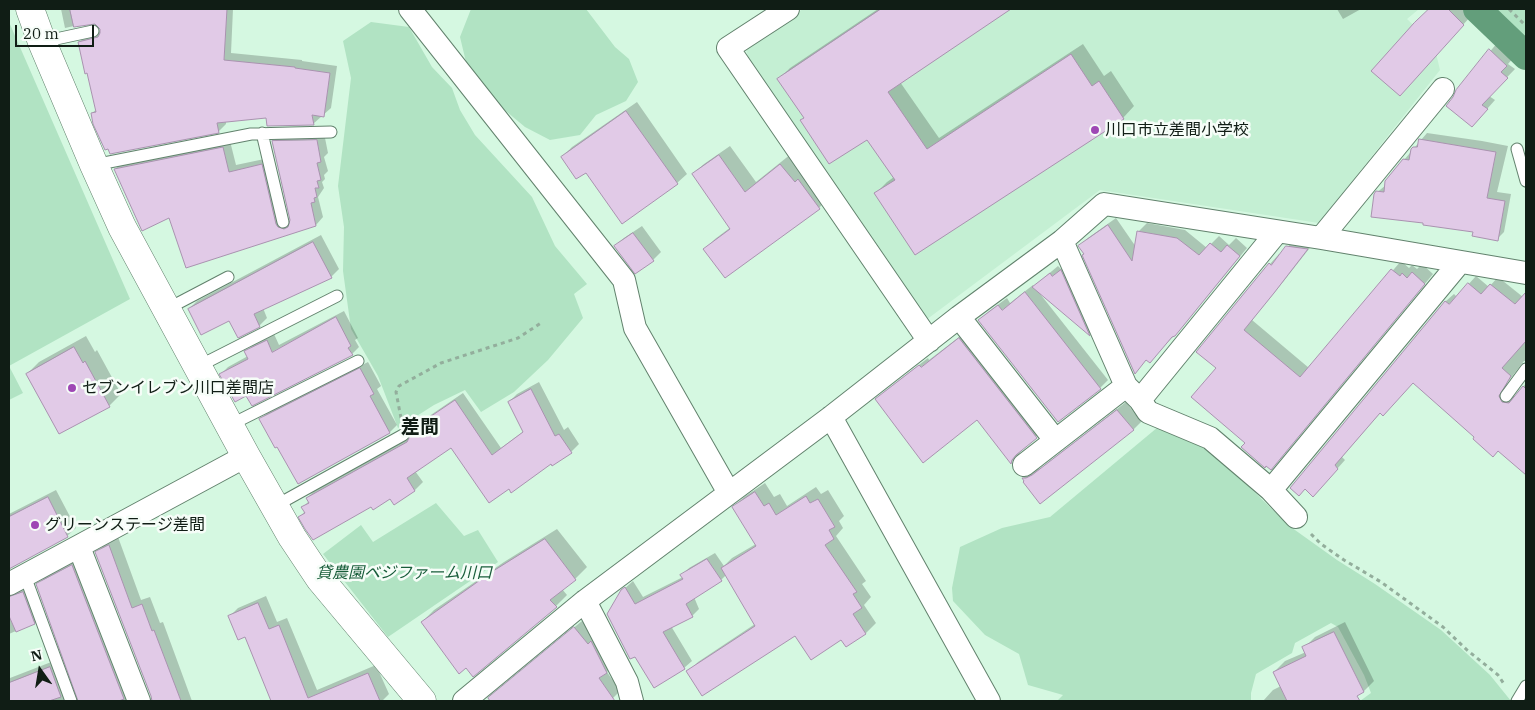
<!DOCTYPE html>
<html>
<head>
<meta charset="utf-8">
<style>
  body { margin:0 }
  #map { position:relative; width:1535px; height:710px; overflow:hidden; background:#d5f8e1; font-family:"IBM Plex Serif",serif }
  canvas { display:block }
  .frame { position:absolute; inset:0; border:10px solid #101d15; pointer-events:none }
  .north { position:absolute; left:15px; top:645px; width:50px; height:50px; -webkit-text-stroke:4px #f6fdf8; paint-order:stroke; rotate:347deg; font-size:14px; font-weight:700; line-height:20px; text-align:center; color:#101d15 }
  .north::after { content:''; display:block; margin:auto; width:18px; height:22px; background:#101d15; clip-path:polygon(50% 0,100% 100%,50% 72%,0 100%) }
  .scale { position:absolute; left:15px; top:25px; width:79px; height:22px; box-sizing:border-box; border:2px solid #101d15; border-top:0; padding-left:6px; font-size:15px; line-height:18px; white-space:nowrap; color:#101d15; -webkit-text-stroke:4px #f6fdf8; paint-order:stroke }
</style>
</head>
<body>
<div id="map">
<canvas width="1535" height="710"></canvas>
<div class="frame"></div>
<div class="north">N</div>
<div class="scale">20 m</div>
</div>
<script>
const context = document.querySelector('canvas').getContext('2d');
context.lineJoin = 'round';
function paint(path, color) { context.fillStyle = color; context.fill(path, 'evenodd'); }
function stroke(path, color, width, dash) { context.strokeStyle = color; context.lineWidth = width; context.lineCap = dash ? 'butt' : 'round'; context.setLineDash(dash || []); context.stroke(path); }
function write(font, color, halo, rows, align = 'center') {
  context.font = font + ' "IBM Plex Serif","Noto Sans JP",serif'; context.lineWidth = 5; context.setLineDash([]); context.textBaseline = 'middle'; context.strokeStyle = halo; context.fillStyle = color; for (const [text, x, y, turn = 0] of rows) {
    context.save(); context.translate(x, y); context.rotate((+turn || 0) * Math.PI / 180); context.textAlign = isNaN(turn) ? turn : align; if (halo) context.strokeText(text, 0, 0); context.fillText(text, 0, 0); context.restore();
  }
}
paint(new Path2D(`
  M 803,9 L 1419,9 L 1407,19 L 1434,45 L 1440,70 L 1319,223 L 1100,190 L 926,320 L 749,60 L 745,46 Z`), '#c4efd3');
paint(new Path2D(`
  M 471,9 L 586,9 L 615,47 L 629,59 L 638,82 L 626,101 L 596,115 L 580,135 L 550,140 L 525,127 L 501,107 L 466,62 L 460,37 Z
  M 1492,9 L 1526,9 L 1526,41 Z
  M 9,22 L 130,299 L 9,366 L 23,393 L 9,400 Z
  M 371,22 L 409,27 L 432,67 L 452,88 L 460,110 L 475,135 L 532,197 L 555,246 L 587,284 L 574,294 L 583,318 L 548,360 L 514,392 L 481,412 L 465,390 L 434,405 L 398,428 L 378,376 L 351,329 L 343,271 L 344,227 L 338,186 L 351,78 L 343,41 Z
  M 1158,427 L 1200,446 L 1223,461 L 1288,525 L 1337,560 L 1375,584 L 1441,630 L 1490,675 L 1511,701 L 1360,701 L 1371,693 L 1364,675 L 1338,627 L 1331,623 L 1295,643 L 1292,653 L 1256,674 L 1251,693 L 1251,701 L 1057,701 L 1063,695 L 1028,685 L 1019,654 L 985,635 L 953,601 L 952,588 L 960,547 L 1002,528 L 1050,517 Z
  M 436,503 L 464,536 L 478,530 L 498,562 L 388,637 L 323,554 L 361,525 L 373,542 Z`), '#b1e3c3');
paint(new Path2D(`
  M 61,9 L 233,9 L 231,53 L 302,60 L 302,61 L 337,66 L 331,108 L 313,124 L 267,116 L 226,121 L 226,124 L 219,131 L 111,153 L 92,113 L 97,109 L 79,42 L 87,35 L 101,31 L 99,25 L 92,22 L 65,28 Z
  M 878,9 L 1008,9 L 900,82 L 939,138 L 1083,44 L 1104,76 L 1111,71 L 1134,106 L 1123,118 L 915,253 L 876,193 L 887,182 L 894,177 L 867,138 L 801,121 L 805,117 L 779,79 L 790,68 Z
  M 1337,9 L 1361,9 L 1343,19 Z
  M 1431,9 L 1464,9 L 1471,16 L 1407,87 L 1415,24 Z
  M 1498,42 L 1514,57 L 1508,64 L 1515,69 L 1489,96 L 1495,100 L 1472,126 L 1457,91 Z
  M 637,102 L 687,174 L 677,183 L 586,171 L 562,157 L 572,147 Z
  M 324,133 L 328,153 L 324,157 L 328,171 L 324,175 L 325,179 L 322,182 L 324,188 L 318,197 L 323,217 L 316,225 L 187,267 L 170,216 L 115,169 L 122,162 L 230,141 L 236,165 L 269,158 L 285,220 L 291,222 L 273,141 L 280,134 Z
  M 1427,133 L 1482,141 L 1508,146 L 1497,192 L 1511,194 L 1504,232 L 1497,239 L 1474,231 L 1425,222 L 1375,194 L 1386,185 L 1404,160 Z
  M 730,146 L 756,182 L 791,154 L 829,197 L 819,208 L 705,249 L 715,239 L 731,227 L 693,174 L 704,164 Z
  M 1116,218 L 1136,247 L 1139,231 L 1147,223 L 1185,230 L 1207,248 L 1219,236 L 1229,245 L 1236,238 L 1247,248 L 1181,328 L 1158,353 L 1147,359 L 1135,372 L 1085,254 L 1080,246 L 1088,238 Z
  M 642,226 L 661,252 L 653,260 L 616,246 L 624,238 Z
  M 321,235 L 339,269 L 331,277 L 263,308 L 267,318 L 259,326 L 238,336 L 229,319 L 189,309 L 197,301 Z
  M 1297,237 L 1316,240 L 1283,282 L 1252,320 L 1309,368 L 1401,261 L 1409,268 L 1412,265 L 1417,269 L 1422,264 L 1433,274 L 1280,459 L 1247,442 L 1218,368 L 1197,352 L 1270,264 L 1279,254 L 1280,255 Z
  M 1069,263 L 1097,327 L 1090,334 L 1042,294 L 1041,295 L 1108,380 L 1100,388 L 980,320 L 988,312 L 1007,298 L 1010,303 L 1033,285 L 1034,286 L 1058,266 L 1061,269 Z
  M 1476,276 L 1489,287 L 1498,277 L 1523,297 L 1526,294 L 1526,361 L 1524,361 L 1507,383 L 1506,390 L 1510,395 L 1517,396 L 1526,383 L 1526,473 L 1499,449 L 1476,437 L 1413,382 L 1381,412 L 1342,457 L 1345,460 L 1321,487 L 1292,487 L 1446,301 L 1454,294 L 1457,297 Z
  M 344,311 L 358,338 L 355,340 L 359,347 L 352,354 L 246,394 L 221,374 L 228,367 L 248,356 L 246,352 L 253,345 L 274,334 L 279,345 Z
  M 967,331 L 1044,429 L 1020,450 L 1019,455 L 1011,462 L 978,418 L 877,399 L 885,391 L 928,358 L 929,360 Z
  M 86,336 L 95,352 L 97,350 L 121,394 L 109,406 L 59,433 L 27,374 L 39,362 Z
  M 368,362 L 381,386 L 377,389 L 397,425 L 390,432 L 277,445 L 261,419 L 268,412 Z
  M 539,382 L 564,430 L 568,427 L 579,444 L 571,452 L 553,464 L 552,462 L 509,488 L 451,446 L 415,471 L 423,482 L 415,490 L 394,503 L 390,497 L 372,505 L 300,517 L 305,511 L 303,507 L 309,501 L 307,498 L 315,490 L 412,436 L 411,432 L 419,423 L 463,393 L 501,448 L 524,431 L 509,402 L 517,394 Z
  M 1126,402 L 1141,422 L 1133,430 L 1026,481 L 1023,478 L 1031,470 L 1035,470 L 1041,468 Z
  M 765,483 L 774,497 L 780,494 L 787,506 L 816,487 L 821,494 L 828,490 L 844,516 L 839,521 L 843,528 L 836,536 L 866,581 L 862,584 L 871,597 L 864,605 L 876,623 L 866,633 L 846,646 L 841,638 L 795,634 L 688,672 L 698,662 L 755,624 L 726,575 L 721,580 L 694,597 L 699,609 L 692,616 L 671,626 L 692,661 L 684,668 L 622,591 L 633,581 L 643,597 L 683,577 L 682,576 L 689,568 L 715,553 L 724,566 L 732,558 L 756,544 L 734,507 L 744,497 Z
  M 56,490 L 76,528 L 67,536 L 9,568 L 9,514 Z
  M 557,529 L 587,567 L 575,579 L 562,589 L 567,595 L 556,606 L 422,622 L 434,610 L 504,562 Z
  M 118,537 L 141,600 L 150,597 L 160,623 L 163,622 L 192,701 L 153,701 L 152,696 L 97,553 L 105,544 Z
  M 80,558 L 138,701 L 9,701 L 9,679 L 10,678 L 59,659 L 72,696 L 79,701 L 38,585 L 46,576 Z
  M 31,584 L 42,615 L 34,623 L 9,634 L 9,585 Z
  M 266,596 L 277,622 L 287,618 L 317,690 L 376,665 L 389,694 L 382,701 L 272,701 L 245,635 L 230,616 L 238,608 Z
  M 582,621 L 596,637 L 614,665 L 607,672 L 620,691 L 613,698 L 608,701 L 587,701 L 586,700 L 583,701 L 492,701 L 490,698 L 497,691 Z
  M 1345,622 L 1374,681 L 1364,691 L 1346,701 L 1263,701 L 1273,690 L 1281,686 L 1274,672 L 1285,661 L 1306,652 L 1304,648 L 1315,637 Z`), '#0003');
stroke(new Path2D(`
  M 1477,9 L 1526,56`), '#639e7b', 28);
const building = new Path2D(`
  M 70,9 L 227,9 L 224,60 L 295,67 L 295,68 L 330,73 L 324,117 L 312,115 L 314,125 L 267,126 L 266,118 L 217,123 L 219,133 L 110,154 L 108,149 L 105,150 L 93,124 L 91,113 L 96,112 L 87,73 L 85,74 L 78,42 L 98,37 L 100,33 L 100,29 L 95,24 L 74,27 Z
  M 881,9 L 1011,9 L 888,92 L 927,149 L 1071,54 L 1092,86 L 1099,81 L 1124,119 L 915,255 L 874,193 L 895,180 L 867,140 L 829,164 L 800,120 L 804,118 L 777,79 Z
  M 1429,9 L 1448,9 L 1464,25 L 1400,96 L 1371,71 L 1414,23 Z
  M 1489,49 L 1507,66 L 1501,72 L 1508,78 L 1482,105 L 1488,109 L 1472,127 L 1446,106 L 1453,97 L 1456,90 Z
  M 626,111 L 678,184 L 622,224 L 586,173 L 576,179 L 561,157 Z
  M 1419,139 L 1496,152 L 1487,198 L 1505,201 L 1498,241 L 1472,236 L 1473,232 L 1423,225 L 1423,223 L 1371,217 L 1374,194 L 1376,191 L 1384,192 L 1385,181 L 1403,159 L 1409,160 L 1411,149 L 1413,147 L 1417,147 Z
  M 317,140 L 321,162 L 317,163 L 321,180 L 317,181 L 319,188 L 315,188 L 317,197 L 314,198 L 315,202 L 311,203 L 316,226 L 186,268 L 169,218 L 142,231 L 114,169 L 223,147 L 229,172 L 262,164 L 276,224 L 278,227 L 284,229 L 288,227 L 290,220 L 272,141 Z
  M 719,155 L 745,192 L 780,164 L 795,182 L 798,179 L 820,209 L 725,278 L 703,249 L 730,229 L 692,174 Z
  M 1108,225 L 1132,261 L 1137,231 L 1177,238 L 1199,255 L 1210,243 L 1221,252 L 1227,245 L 1240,256 L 1175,336 L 1172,337 L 1150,363 L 1146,360 L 1135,374 L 1082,255 L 1084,254 L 1078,246 Z
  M 633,233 L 654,261 L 635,274 L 614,246 Z
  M 313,242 L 332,278 L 254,314 L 260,327 L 238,338 L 229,321 L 201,335 L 188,309 Z
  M 1286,246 L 1308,249 L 1274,293 L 1244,330 L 1300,377 L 1391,269 L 1400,276 L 1402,273 L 1407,278 L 1412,272 L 1425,284 L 1271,470 L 1266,466 L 1265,468 L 1241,447 L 1245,443 L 1191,397 L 1216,368 L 1196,352 L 1269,263 L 1271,265 Z
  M 1061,270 L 1090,336 L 1032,287 L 1050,273 L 1052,276 Z
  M 1468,283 L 1481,294 L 1490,284 L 1515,304 L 1526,292 L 1526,341 L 1502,368 L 1511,376 L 1499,396 L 1502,402 L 1509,403 L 1523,386 L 1526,389 L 1526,475 L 1498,451 L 1493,457 L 1473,439 L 1474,437 L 1413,383 L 1383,416 L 1380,413 L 1335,465 L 1338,469 L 1313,497 L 1305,489 L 1299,496 L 1290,488 L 1445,301 L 1449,304 Z
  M 1025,292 L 1101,389 L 1058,422 L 978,320 L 998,305 L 1002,310 Z
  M 336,317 L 351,346 L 348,348 L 353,355 L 252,406 L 246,396 L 235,402 L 219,374 L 248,359 L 244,351 L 267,340 L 272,352 Z
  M 959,338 L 1037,438 L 1016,455 L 1012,460 L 1011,464 L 977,420 L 923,463 L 875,399 L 919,365 L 921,367 Z
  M 74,347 L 83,363 L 85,361 L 110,407 L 59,434 L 26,374 Z
  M 360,368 L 374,394 L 370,396 L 390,433 L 298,484 L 277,447 L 275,448 L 259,419 Z
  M 531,389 L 555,436 L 559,434 L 572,453 L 552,466 L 551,464 L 511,493 L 509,489 L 489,503 L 451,448 L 407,478 L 415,491 L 394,505 L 390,499 L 373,510 L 371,507 L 313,540 L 305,529 L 298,517 L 305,513 L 301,507 L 309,503 L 306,498 L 407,442 L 410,436 L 409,431 L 455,400 L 492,455 L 523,432 L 508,402 Z
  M 1117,410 L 1134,430 L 1040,504 L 1023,482 L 1024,481 L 1022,478 L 1026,478 L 1032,475 Z
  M 755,492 L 764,506 L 769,503 L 776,515 L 806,496 L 810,503 L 818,499 L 835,527 L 829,530 L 834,539 L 825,545 L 857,592 L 853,594 L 862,608 L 853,614 L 866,634 L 846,647 L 841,640 L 811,660 L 795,636 L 702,696 L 686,671 L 755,626 L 721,568 L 756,546 L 732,507 Z
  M 48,497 L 68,537 L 9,569 L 9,517 Z
  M 545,539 L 576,580 L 550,600 L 557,607 L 473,677 L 466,668 L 459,674 L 421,622 L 490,573 Z
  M 109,545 L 132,608 L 142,604 L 152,631 L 154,630 L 181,701 L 152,701 L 151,696 L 95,552 Z
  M 707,559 L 722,581 L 686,604 L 693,617 L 663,632 L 685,669 L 654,688 L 635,657 L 630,659 L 607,614 L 621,590 L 625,587 L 635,604 L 683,579 L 680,575 Z
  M 72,565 L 124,699 L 119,701 L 78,701 L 36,584 Z
  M 23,592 L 35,624 L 16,632 L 9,616 L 9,597 Z
  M 258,603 L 269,629 L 279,625 L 308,698 L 368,673 L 380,701 L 271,701 L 245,637 L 238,640 L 228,616 Z
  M 574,627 L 588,644 L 591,641 L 607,673 L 599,678 L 615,701 L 490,701 L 488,698 Z
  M 1334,632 L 1364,692 L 1357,696 L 1360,701 L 1287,701 L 1273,672 L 1306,656 L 1302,647 Z
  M 50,667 L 61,697 L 49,701 L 9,701 L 9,683 Z`);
paint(building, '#e1cae7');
stroke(building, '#a992af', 1);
const service = new Path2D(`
  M 42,42 L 93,31
  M 262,133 L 283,222
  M 1517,149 L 1526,181
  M 94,165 L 251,134 L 331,132
  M 167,309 L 228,277
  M 199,366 L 337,296
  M 1506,396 L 1526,369
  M 230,425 L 358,361
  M 275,506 L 403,435
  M 25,576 L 71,701
  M 1517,701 L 1526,686`);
const minor = new Path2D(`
  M 410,9 L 624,280 L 635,328 L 729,493
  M 788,9 L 728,48 L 929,341
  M 1321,238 L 1443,89
  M 1062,241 L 1126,386 L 1140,400 L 1148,412 L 1210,438 L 1271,490 L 1460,262
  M 959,317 L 1055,440
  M 1140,400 L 1277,232
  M 831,417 L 989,701
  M 1024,465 L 1126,386
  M 1271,490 L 1296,517
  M 79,547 L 139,701
  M 9,584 L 246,456
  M 585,601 L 627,682 L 632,701
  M 464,701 L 585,601 L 831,417 L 959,317 L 1062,241 L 1104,204 L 1321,238 L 1526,273`);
const tertiary = new Path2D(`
  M 30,9 L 42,42 L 94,165 L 122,227 L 246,456 L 292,537 L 320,579 L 422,701`);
stroke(service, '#62826d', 13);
stroke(minor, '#62826d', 24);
stroke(tertiary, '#62826d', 29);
stroke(new Path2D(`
  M 1509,9 L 1526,26
  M 401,418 L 396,392 L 399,386 L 441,363 L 518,338 L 541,323
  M 1311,534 L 1321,544 L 1344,560 L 1381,582 L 1443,627 L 1467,650 L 1498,675 L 1504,684`), '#93ae9c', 3, [4, 4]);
stroke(service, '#fff', 11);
stroke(minor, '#fff', 22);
stroke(tertiary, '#fff', 28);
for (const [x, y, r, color] of [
  [1095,130,5,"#9e47b4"],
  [72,388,5,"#9e47b4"],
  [35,525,5,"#9e47b4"]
]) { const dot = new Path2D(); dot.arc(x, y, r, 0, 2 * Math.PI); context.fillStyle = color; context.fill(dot); stroke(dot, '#f6fdf8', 2); }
write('16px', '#101d15', '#f6fdf8', [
  ["川口市立差間小学校",1105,130],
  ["セブンイレブン川口差間店",82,388],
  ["グリーンステージ差間",45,525]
], 'left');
write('italic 16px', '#185d3a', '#f6fdf8', [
  ["貸農園ベジファーム川口",404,573]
]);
write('bold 19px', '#101d15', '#f6fdf8', [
  ["差間",420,428]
]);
</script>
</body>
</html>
